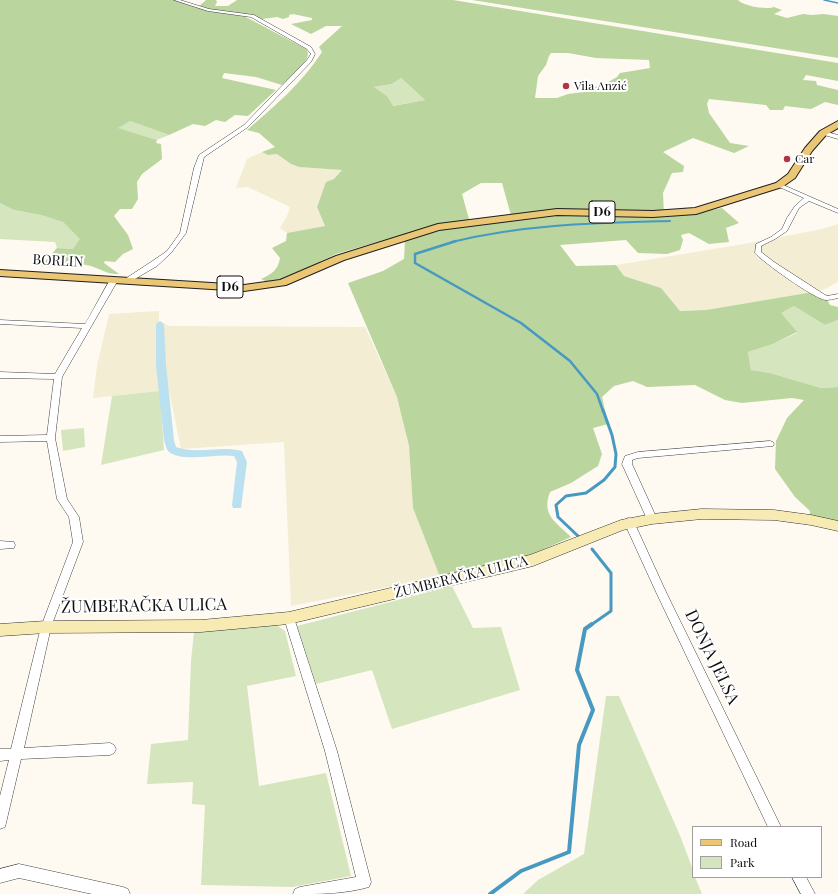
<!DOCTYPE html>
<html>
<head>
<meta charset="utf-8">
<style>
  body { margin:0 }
  #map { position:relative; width:838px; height:894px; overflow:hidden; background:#fefaf1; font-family:"Playfair Display",serif }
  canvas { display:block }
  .legend { position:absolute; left:692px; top:826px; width:130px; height:52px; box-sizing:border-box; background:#fff; border:1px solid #9f9f9f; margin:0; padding:5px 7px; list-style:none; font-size:12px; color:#0e0e0e }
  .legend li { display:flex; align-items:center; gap:8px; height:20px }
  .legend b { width:20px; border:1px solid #9f9f9f }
</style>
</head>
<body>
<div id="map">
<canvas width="838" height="894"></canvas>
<ul class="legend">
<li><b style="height:5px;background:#ebc674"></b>Road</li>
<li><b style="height:11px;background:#d5e5be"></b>Park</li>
</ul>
</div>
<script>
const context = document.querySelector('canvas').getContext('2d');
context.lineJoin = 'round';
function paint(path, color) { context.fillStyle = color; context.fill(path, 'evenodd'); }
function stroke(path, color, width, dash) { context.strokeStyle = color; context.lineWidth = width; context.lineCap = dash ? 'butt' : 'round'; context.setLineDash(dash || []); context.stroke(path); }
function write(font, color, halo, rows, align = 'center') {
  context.font = font + ' "Playfair Display",serif'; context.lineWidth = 4; context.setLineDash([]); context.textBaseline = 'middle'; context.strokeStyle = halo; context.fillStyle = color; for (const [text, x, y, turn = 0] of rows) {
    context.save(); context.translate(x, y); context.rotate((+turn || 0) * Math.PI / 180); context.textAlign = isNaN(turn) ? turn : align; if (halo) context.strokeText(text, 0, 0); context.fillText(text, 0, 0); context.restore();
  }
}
paint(new Path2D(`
  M 262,152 L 268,155 L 277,154 L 291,164 L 299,167 L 342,170 L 321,195 L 317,207 L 325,226 L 287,233 L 280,228 L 287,216 L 290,207 L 248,187 L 236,188 L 247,159 Z
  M 838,224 L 838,282 L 823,290 L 813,292 L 706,310 L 680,311 L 661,288 L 624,276 L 616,265 L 750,243 L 822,229 Z
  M 159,311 L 159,321 L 169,326 L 365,327 L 397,397 L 409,446 L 413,508 L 440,577 L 291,606 L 284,442 L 181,449 L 169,390 L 93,398 L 97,366 L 109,314 Z`), '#f2edd3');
paint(new Path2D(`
  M 401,78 L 425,100 L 392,106 L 387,96 L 374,87 L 392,84 Z
  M 130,121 L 169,135 L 157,140 L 117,128 Z
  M 0,203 L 14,210 L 41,215 L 63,222 L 81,239 L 73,249 L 57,248 L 55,242 L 0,239 Z
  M 794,306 L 825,325 L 838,320 L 838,387 L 821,388 L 770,373 L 751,370 L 748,352 L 773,344 L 797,333 L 780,313 Z
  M 160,391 L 164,450 L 101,465 L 112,396 Z
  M 84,428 L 85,447 L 63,451 L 61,430 Z
  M 452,586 L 473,628 L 501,627 L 520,690 L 392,729 L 372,670 L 316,684 L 297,626 Z
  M 276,625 L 285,631 L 296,676 L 247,686 L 259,786 L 326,773 L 351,876 L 293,887 L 201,885 L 205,805 L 192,804 L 193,782 L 147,784 L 151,744 L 188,740 L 191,661 L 194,632 Z
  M 606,696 L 619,696 L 681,838 L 693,870 L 693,877 L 695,877 L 702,894 L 523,894 L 538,880 L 584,854 Z`), '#d5e5be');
paint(new Path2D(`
  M 0,0 L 173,0 L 197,8 L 206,0 L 216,0 L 217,2 L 215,6 L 228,6 L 237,0 L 453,0 L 838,63 L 838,81 L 806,75 L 803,80 L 816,81 L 817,85 L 838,90 L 838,105 L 825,102 L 811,109 L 785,106 L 783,110 L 770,110 L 766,105 L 709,99 L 707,104 L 709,113 L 730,143 L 749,146 L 734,153 L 693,138 L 663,152 L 684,166 L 683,172 L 672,173 L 663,193 L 664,216 L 690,214 L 722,208 L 739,223 L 726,228 L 729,242 L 709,244 L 689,233 L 681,235 L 683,240 L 680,250 L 667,254 L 638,253 L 626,240 L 560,245 L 576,266 L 616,265 L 624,276 L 661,288 L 680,311 L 706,310 L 813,292 L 826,298 L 830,305 L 838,307 L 838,320 L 825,325 L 794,306 L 781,313 L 797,332 L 773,344 L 748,352 L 751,370 L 770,373 L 821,388 L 838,387 L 838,523 L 810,517 L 810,511 L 795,497 L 775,469 L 776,441 L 787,418 L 804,400 L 792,398 L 742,403 L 725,400 L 695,385 L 647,387 L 633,381 L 614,386 L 602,397 L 608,424 L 593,428 L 602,454 L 598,466 L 571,483 L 550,492 C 541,515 556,522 571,537 L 524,558 L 440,577 L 413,508 L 409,446 L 397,397 L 348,283 L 383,271 L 404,259 L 405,240 L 458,226 L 512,219 L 502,183 L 481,183 L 462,194 L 469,219 L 405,234 L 336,254 L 288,277 L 270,283 L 261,279 C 272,274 278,270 280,258 L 272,248 L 286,241 L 287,233 L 325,226 L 317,207 L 326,182 L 334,179 L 342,170 L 299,167 L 291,164 L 277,154 L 268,155 L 262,152 L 275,147 L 259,133 L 247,130 C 274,107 303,82 322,52 L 319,47 L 321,45 L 342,26 L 326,26 L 311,34 L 291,24 L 312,20 L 312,18 L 293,14 L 289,15 L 289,17 L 283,19 L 277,17 L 262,19 L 244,16 L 306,49 C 315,59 290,78 282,85 L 256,77 L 224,73 L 222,78 L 276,90 L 248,116 L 235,115 L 225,122 L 216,120 L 205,126 L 193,124 L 169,135 L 130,121 L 118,128 L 157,140 L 156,143 L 161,144 L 162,159 L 142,174 L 137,182 L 138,199 L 132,209 L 120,209 L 114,216 L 128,235 L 133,249 L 123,254 L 115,262 L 105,261 L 104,263 L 119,274 C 108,275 101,269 91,266 C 81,263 71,263 61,264 L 57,267 L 41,266 L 57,248 L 73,249 L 80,239 L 63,222 L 41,215 L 14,210 L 0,203 ZM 551,53 L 568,53 L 596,58 L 649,60 L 650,68 L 620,73 L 617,77 L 601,86 L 593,87 L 584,92 L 568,94 L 557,98 L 535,98 L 538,76 L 546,65 L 549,56 ZM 401,78 L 425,100 L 393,106 L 387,96 L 374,87 L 392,84 Z
  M 472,0 L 738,0 C 743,6 767,10 774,7 L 782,10 L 774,14 L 787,18 L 803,14 L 811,15 L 824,14 L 838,16 L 838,58 Z`), '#bad59e');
stroke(new Path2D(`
  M 824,0 L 838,3`), '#4899c1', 1.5);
stroke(new Path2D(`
  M 452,242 C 524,224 597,223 670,221`), '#4899c1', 2);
stroke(new Path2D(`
  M 456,241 L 415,254 L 415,263 L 521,323 L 570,361 L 597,394 L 603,411`), '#4899c1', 2.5);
stroke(new Path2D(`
  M 578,536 L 558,517 L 556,505 L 566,496 L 586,493 L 604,480 L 615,467 L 616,454 L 612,435 L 603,410
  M 591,625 L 611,611 L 611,573 L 592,549`), '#4899c1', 3);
stroke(new Path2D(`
  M 490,894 L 521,871 L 569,852 L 579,745 L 593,710 L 577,670 L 585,629 L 592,624`), '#4899c1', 4);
paint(new Path2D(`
  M 160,321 L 164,324 L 166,365 L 174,440 L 176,447 C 197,455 220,445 242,451 L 247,462 L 241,508 L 233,508 L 232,505 L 237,462 L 234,456 C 216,453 184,463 169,452 C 166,449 165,443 164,440 L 156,365 L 156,324 Z`), '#bbe0f0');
const minor = new Path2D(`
  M 174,0 L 180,0 L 209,9 L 254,15 L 311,47 L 315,54 L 311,62 L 248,127 L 204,157 L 186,233 L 171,253 L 157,266 L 128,283 L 124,281 L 125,279 L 151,262 L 167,251 L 180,233 L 194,168 L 199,155 L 244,125 L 307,60 L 311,54 L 307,49 L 251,17 L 208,11 Z
  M 823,131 L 838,135 L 838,139 L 821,134 L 821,132 Z
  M 777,184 L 781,184 L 838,209 L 838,213 L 809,201 L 799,208 L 787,231 L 775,239 L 761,246 L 761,252 L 774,262 L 822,293 L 827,296 L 838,294 L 838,298 C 834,299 829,300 826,300 C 814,299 763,262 755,253 L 756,244 L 771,237 L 782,229 L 787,218 L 795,206 L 804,198 L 777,186 Z
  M 111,278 L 114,278 L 118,280 L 62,377 L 55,438 L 67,499 L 79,517 L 83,542 L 51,627 L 24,748 L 110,743 L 114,745 L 116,749 L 114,753 L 110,755 L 21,759 L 6,823 L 5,827 L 0,829 L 0,796 L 9,760 L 0,761 L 0,749 L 11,749 L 41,627 L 73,542 L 69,517 L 57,499 L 47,441 L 0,442 L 0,436 L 47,435 L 54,379 L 0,378 L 0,372 L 55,374 L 82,328 L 0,324 L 0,320 L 85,324 Z
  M 770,441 L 773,442 L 774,444 L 773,446 L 638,458 L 632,460 L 632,464 L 657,519 L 655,522 L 649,522 L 647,519 L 622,464 L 625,456 L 638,452 Z
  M 629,518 L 632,519 L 634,522 L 666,592 L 781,827 L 768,827 L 656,592 L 624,522 L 626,519 Z
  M 0,541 L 14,542 L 15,545 L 14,548 L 0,549 Z
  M 289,614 L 293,615 L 294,618 L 337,751 L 371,882 L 369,887 C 345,894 318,894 293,894 L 295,889 L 300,887 L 356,877 L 325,751 L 284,618 L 285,615 Z
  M 19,864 L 123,887 L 128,889 L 130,894 L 92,894 L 19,878 L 0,883 L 0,869 Z
  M 792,877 L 806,877 L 815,894 L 801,894 Z`);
const secondary = new Path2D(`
  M 702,509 L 774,510 L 811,515 L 838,521 L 838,531 L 811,525 L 774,520 L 702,519 L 652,524 L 623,530 L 533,566 L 289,624 L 201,632 L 46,633 L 0,636 L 0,624 L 46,621 L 201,620 L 289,612 L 530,555 L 621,520 L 652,514 Z`);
const primary = new Path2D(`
  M 838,121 L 838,128 L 826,135 L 812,151 L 795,178 L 782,187 L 696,214 L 653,217 L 557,215 L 439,230 L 344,260 L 286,285 L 244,291 L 0,276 L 0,270 L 244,285 L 280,280 L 336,256 L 438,224 L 557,209 L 653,211 L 695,208 L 776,183 L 788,174 L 805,148 L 820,131 Z`);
stroke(minor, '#414141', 1);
stroke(secondary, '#303030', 1);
stroke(primary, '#1f1f1f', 2);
paint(minor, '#fff');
paint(secondary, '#f7ebb3');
paint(primary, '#ebc674');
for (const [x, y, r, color] of [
  [566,86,4,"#b23342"],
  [787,159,4,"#b23342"]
]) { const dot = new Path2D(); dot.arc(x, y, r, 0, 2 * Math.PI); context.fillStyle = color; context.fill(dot); stroke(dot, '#fff', 1.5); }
write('12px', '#0e0e0e', '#fff', [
  ["Vila Anzić",574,86],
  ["Car",795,159]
], 'left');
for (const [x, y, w] of [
  [602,212,26],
  [230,287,26]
]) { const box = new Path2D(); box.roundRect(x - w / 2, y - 11, w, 22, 3); context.fillStyle = '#fff'; context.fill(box); stroke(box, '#0e0e0e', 1); }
write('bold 13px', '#0e0e0e', null, [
  ["D6",602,212],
  ["D6",230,287]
]);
write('14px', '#0e0e0e', '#fff', [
  ["BORLIN",58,261,3],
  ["ŽUMBERAČKA ULICA",461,577,-14]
]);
write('17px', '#0e0e0e', '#fff', [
  ["ŽUMBERAČKA ULICA",144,606,-1],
  ["DONJA JELSA",712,657,64]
]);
</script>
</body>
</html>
